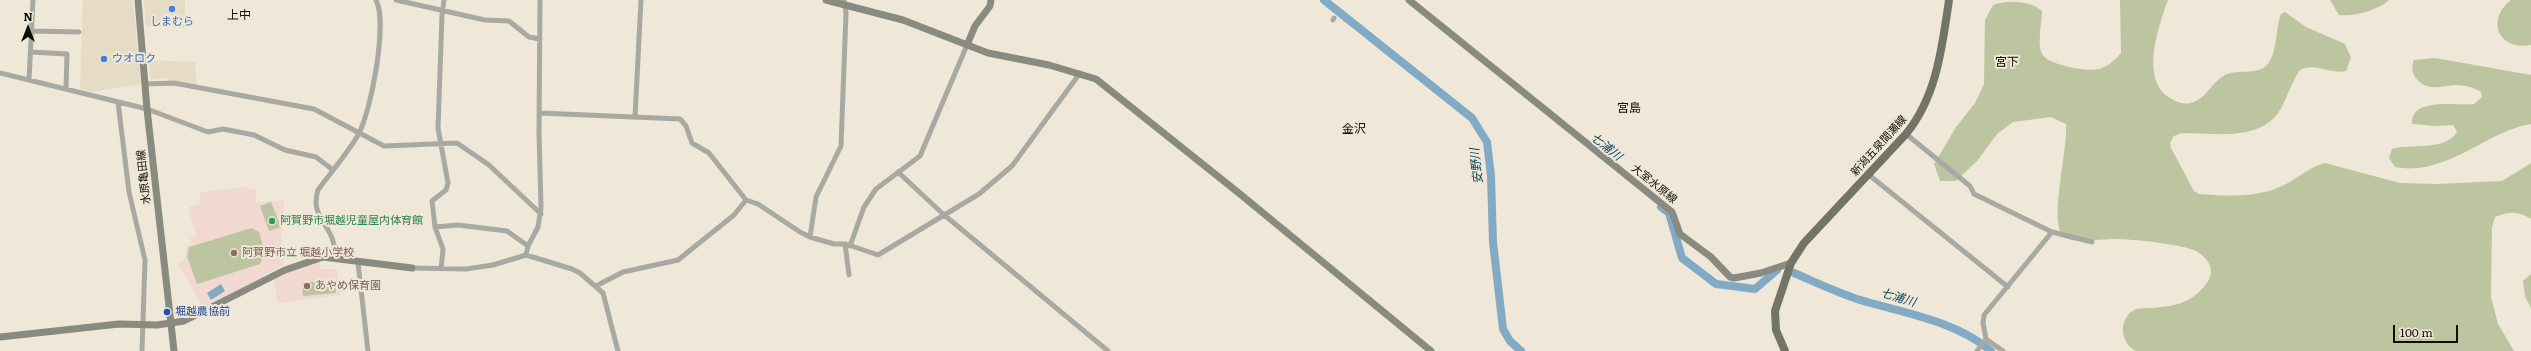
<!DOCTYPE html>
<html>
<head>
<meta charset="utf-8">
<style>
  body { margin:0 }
  #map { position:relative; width:2531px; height:351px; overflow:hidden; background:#efe7d7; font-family:Literata,serif }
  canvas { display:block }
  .north { position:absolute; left:8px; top:8px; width:40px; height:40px; -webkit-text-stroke:3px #efe7d7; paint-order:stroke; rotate:0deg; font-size:11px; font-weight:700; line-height:16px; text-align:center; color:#0f0d08 }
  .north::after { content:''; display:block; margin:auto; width:14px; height:18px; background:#0f0d08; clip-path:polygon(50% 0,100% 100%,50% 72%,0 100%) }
  .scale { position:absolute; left:2393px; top:325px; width:65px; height:18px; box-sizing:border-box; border:2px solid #0f0d08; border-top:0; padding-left:5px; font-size:12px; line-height:14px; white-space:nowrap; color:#0f0d08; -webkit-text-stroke:3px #efe7d7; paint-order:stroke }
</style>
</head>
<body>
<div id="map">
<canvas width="2531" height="351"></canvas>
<div class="north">N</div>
<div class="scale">100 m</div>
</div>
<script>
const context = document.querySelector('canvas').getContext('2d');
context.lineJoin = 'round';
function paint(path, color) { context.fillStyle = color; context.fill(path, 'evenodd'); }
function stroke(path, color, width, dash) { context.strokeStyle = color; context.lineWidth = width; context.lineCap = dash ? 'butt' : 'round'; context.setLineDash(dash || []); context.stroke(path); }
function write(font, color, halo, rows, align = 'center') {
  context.font = font + ' Literata,"Noto Sans JP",serif'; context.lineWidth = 4; context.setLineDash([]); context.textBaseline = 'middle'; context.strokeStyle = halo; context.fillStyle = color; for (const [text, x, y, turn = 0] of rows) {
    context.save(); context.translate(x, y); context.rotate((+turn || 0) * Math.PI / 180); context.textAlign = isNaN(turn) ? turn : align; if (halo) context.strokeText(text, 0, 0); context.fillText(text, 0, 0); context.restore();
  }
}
paint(new Path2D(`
  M 83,0 L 133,0 L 141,84 L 92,92 L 80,89 Z
  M 144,0 L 185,0 L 185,28 L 146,26 Z
  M 149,60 L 195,62 L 197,85 L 162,78 L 151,80 Z`), '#e6dbc4');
paint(new Path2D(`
  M 248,187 L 249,189 L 256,189 L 256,202 L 284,201 L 281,239 L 284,265 L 204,308 L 178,264 L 184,261 L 188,245 L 192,244 L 190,238 L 196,236 L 188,207 L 199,205 L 201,192 Z
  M 320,261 L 320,269 L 337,269 L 340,295 L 277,303 L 274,277 Z`), '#f1d8d0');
paint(new Path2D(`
  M 2120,0 L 2168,0 C 2158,27 2140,80 2170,98 C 2179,103 2186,106 2196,101 C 2207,96 2213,81 2225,75 C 2236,69 2257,75 2266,66 C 2278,54 2275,29 2281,14 L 2285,12 L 2306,27 L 2345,44 L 2351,58 L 2346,71 C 2331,75 2313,61 2299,71 C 2291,84 2287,98 2280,110 C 2261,142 2213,133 2182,133 L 2174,136 L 2170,143 L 2171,148 L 2194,191 L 2199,194 C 2225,196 2257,198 2282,186 C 2297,179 2309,167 2325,163 L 2400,183 L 2436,184 L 2502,181 L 2531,163 L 2531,219 C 2520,211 2508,211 2495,217 L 2492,228 L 2491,297 L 2498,324 L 2514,351 L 2136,351 C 2119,343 2118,317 2136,309 C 2140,308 2146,308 2151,308 C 2173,306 2187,305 2203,288 C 2208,282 2213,275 2210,266 C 2208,260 2202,254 2196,251 C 2181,244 2132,239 2115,239 C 2100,239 2076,244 2063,237 C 2049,218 2068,151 2066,124 L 2051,117 L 2013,122 L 1997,134 L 1978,160 L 1956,181 L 1940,181 L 1934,164 L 1956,127 L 1975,103 L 1984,84 L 1985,20 L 1993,5 C 2008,0 2030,0 2042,11 C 2042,22 2037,44 2042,54 C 2048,65 2087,72 2099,69 C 2109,66 2115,60 2121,53 Z
  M 2330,0 L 2389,0 C 2378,10 2354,17 2339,15 Z
  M 2511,0 L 2531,0 L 2531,45 C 2497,51 2486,19 2511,0 Z
  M 2435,58 L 2531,75 L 2531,124 C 2486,131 2447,177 2395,167 L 2389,158 L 2392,149 C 2411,143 2444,152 2457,132 L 2453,125 L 2435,126 L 2412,124 C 2410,97 2457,106 2474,104 L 2482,97 L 2481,92 C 2474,88 2466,85 2457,85 C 2449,85 2440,88 2432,87 C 2419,86 2408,73 2414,60 Z
  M 271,202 L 281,227 L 269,231 L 260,206 Z
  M 252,228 L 259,232 L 265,253 L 260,264 L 197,284 L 187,256 L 189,247 Z
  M 2531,274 L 2531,308 L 2525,296 L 2523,281 Z
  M 335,280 L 336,293 L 303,296 L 302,283 Z`), '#bdc5a0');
paint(new Path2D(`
  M 221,284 L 225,291 L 211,300 L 207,293 Z`), '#82aac4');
stroke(new Path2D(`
  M 1324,0 L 1472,118 L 1487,142 L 1491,176 L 1493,242 L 1503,329 L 1510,341 L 1521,351
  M 1661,207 L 1669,213 L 1682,258 L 1716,284 L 1755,289 L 1777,270
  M 1794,273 C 1815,282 1836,292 1857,299 C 1902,313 1955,320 1991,351`), '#82aac4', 8);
stroke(new Path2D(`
  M 396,0 L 485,20 L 509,21 L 529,37 L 540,39
  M 1333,20 L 1334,18
  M 32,31 L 79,32
  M 31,52 L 67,54 L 66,89
  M 0,73 L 147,109 L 208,132 L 223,129 L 254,135 L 285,150 L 316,157 L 333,170
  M 29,80 L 33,0
  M 145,84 L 174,83 L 314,109 L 384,146 L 457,143 L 489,165 L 541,214
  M 118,102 L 129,192 L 145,260 L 142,351
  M 540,113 L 680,119 L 686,126 L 692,143 L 709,153 L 746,200 L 758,204 L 800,232 L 810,237 L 834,244 L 846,244 L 878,255 L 979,194 L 1012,166 L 1080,73
  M 635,117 L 641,0
  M 1906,134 L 1970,186 L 1974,194 L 2052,232 L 2092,242
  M 898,172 L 943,214 L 1108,351
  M 1869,175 L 2008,287
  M 435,227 L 458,225 L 507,231 L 528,246
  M 810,237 L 816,197 L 841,146 L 846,13 L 844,0
  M 845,244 L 849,275
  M 850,246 L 864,207 L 876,189 L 920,156 L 967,45
  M 526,255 L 528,246 L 538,227 L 541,208 L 539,132 L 540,0
  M 334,258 C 339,227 308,220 318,190 C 331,172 347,154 358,135 C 371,113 388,22 376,0
  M 358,263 L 368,351
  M 412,268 L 466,269 L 493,265 L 526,255 L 572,269 L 580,273 L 603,293 L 618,351
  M 441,269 L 443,249 L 435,227 L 432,201 L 446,190 L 448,183 L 438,128 L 442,15 L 444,0
  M 596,286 L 623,272 L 678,260 L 734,215 L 746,200
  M 1977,351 L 1986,339
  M 2003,351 L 1986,339 L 1983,323 L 1984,315 L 2052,232`), '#a8a9a2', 5);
stroke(new Path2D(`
  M 138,0 L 147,109 L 174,351
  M 826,0 L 903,20 L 988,53 L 1049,65 L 1096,79 L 1240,194 L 1431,351
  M 1409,0 L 1672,212 L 1680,234 L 1711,257 L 1730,277 L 1734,278 L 1761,273 L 1791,263
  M 967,45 L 975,26 L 990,6 L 991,0
  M 0,337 L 119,324 L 157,325 L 184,321 L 285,270 L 323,257 L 412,268`), '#898a80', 7);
stroke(new Path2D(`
  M 1785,351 L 1776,330 L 1775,311 L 1791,263 L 1804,243 L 1906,134 C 1937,96 1942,47 1949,0`), '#737468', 8);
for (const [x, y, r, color] of [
  [172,9,4,"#3f7fe0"],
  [104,59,4,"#3f7fe0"],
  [272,221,4,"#2e9e5b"],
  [234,253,4,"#8d6e63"],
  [307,286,4,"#8d6e63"],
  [167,312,4,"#1a4fb4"]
]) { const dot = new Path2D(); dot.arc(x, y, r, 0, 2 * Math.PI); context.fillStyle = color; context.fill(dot); stroke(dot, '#efe7d7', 1.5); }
write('11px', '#366cbe', '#efe7d7', [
  ["しまむら",172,22],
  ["ウオロク",112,59,"left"]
]);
write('11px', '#0f0d08', '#efe7d7', [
  ["新潟五泉間瀬線",1879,146,-48],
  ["水原亀田線",144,177,-96],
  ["大室水原線",1654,184,39]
]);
write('11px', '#27864d', '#efe7d7', [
  ["阿賀野市堀越児童屋内体育館",280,221]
], 'left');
write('11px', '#785e54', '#efe7d7', [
  ["阿賀野市立 堀越小学校",242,253],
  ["あやめ保育園",315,286]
], 'left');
write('11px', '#164399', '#efe7d7', [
  ["堀越農協前",175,312]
], 'left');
write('12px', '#0f0d08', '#efe7d7', [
  ["上中",239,15],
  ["宮下",2007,62],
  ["宮島",1629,108],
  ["金沢",1354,129]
]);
write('italic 12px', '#053d58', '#efe7d7', [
  ["七浦川",1606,147,39],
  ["安野川",1477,166,-96],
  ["七浦川",1898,298,17]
]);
</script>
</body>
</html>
